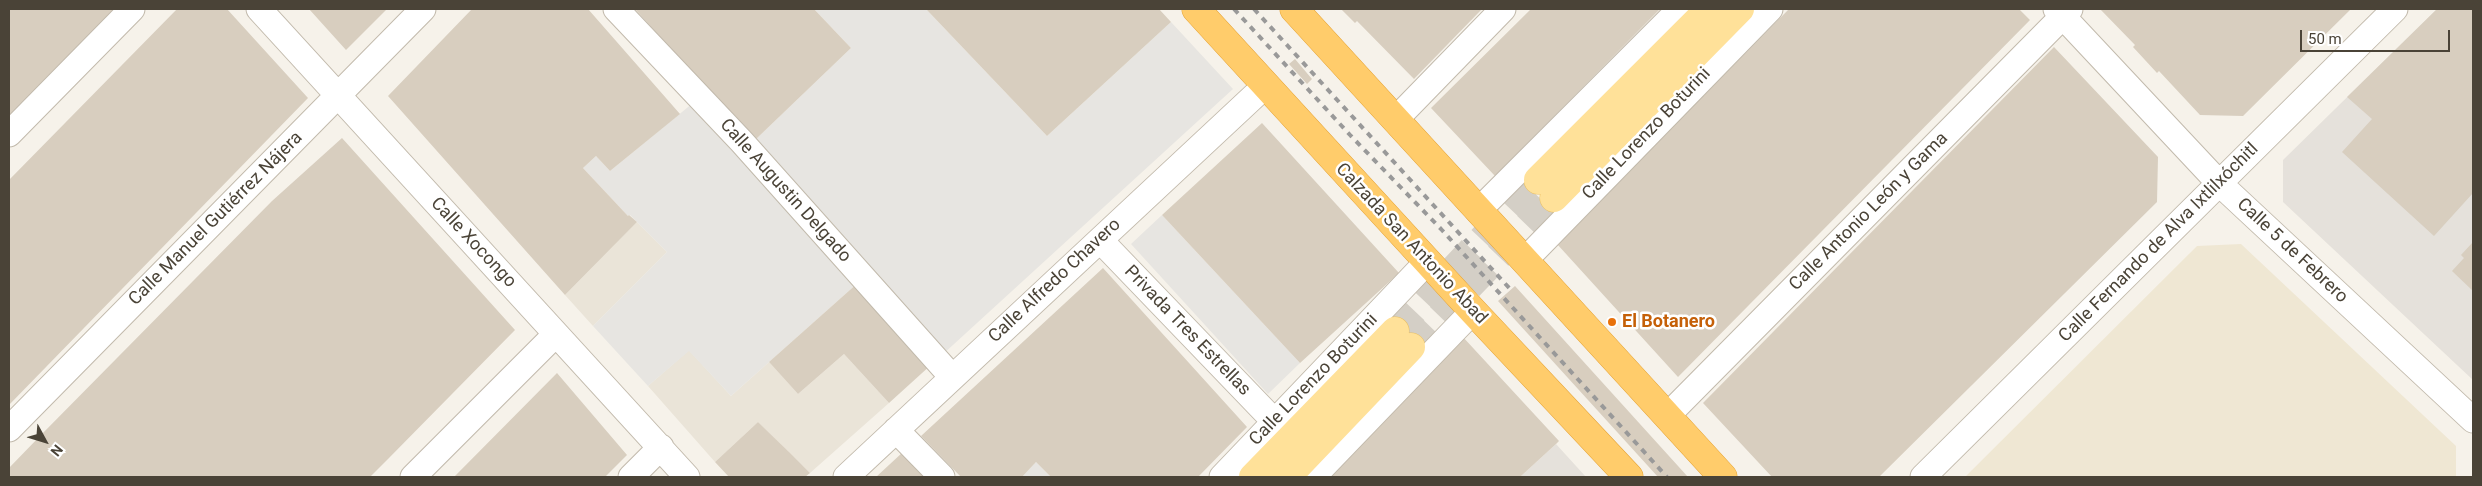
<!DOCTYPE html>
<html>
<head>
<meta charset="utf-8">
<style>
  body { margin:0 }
  #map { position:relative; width:2482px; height:486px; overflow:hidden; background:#f6f2ea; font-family:Roboto,sans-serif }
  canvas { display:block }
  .frame { position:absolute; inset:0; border:10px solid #4a4337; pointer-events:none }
  .north { position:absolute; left:20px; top:416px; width:50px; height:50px; -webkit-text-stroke:4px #fff; paint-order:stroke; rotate:129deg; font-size:14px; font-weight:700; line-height:20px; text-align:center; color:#4a4337 }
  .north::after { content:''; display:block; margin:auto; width:18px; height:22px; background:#4a4337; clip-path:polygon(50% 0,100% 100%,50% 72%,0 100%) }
  .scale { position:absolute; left:2300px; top:30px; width:150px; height:22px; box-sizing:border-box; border:2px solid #4a4337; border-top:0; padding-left:6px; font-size:15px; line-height:18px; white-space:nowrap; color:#4a4337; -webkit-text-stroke:4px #fff; paint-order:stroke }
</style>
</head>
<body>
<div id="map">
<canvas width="2482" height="486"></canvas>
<div class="frame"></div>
<div class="north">N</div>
<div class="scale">50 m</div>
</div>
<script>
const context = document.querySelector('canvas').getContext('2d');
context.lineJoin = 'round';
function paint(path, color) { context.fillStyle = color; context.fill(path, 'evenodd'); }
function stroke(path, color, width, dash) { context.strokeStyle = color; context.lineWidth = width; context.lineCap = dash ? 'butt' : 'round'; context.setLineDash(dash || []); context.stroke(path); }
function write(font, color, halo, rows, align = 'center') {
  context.font = font + ' Roboto,sans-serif'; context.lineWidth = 5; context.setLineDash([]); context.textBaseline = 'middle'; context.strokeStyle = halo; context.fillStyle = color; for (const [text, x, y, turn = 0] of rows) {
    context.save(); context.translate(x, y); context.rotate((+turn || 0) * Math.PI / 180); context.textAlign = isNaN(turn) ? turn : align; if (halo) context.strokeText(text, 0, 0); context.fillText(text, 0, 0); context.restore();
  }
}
paint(new Path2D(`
  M 637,222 L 667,252 L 593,326 L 565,295 Z
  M 689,350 L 731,396 L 769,362 L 798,394 L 844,354 L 889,403 L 810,473 L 758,422 L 715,462 L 648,386 Z`), '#eae4d8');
paint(new Path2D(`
  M 2437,9 L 2473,9 L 2473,380 L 2283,202 L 2283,160 Z
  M 1556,444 L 1586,477 L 1520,477 Z`), '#e5e1db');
paint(new Path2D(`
  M 2241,244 L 2456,446 L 2456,477 L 1965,477 L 2197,246 Z`), '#efe7d3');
paint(new Path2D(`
  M 814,9 L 926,9 L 1047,136 L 1171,22 L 1233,89 L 942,355 L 754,141 L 851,48 Z
  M 693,103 L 860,281 L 731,396 L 689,351 L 648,386 L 593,326 L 667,252 L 630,215 L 628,216 L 583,168 L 596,156 L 610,171 Z
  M 1162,215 L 1300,363 L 1268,394 L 1131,244 Z
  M 1036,462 L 1051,477 L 1022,477 Z`), '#e7e5e1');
paint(new Path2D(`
  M 9,9 L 114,9 L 9,116 Z
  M 177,9 L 227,9 L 308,98 L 9,405 L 9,180 Z
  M 309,9 L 387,9 L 346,50 Z
  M 472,9 L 588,9 L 680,114 L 610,171 L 596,156 L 583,168 L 628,216 L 629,215 L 637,222 L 565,295 L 388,96 Z
  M 635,9 L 814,9 L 851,48 L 754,141 Z
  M 926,9 L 1159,9 L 1171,22 L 1047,136 Z
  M 1341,9 L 1482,9 L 1414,79 L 1357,21 L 1355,23 Z
  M 1531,9 L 1660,9 L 1495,176 L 1431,108 Z
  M 1789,9 L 2019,9 L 2030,20 L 1678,377 L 1557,244 Z
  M 2100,9 L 2351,9 L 2243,116 L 2200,115 L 2159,71 L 2157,73 L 2133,47 L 2135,45 Z
  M 2437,9 L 2473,9 L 2473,193 L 2434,236 L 2342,152 L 2372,119 L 2347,97 Z
  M 2054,47 L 2158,157 L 2157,202 L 1879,477 L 1772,477 L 1703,403 Z
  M 1295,59 L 1312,79 L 1307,84 L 1289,64 Z
  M 1262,123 L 1399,273 L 1300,363 L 1162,215 Z
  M 342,138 L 515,330 L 388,459 L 370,477 L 9,477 L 9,468 L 39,437 L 272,201 Z
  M 2473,242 L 2473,291 L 2452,271 L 2464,258 L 2461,255 Z
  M 1103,268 L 1247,427 L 1198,477 L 1051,477 L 1036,462 L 1022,477 L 961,477 L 921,436 Z
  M 860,281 L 932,364 L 889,403 L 844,354 L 798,394 L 769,362 Z
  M 1515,286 L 1688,477 L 1658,477 L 1498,301 Z
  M 1462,336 L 1559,441 L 1556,444 L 1520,477 L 1328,477 Z
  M 557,373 L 627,455 L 605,477 L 454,477 Z
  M 758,422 L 789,452 L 810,473 L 805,477 L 729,477 L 715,462 Z
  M 903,452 L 930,477 L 876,477 Z`), '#d8cebf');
stroke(new Path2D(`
  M 1395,331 L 1538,180
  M 1411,347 L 1554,198`), '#d4cfc6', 28, [28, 14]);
const minor = new Path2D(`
  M 259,9 L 687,477
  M 616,9 L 742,142 L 952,377
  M 2056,9 L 2220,184 L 2473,420
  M 1395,120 L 1503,9
  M 9,134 L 132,9
  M 1478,211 L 1680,9
  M 1100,240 L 1275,422
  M 1525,260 L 1770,9
  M 1667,416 L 2070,9
  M 9,429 L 423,9
  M 896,430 L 942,477
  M 413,477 L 556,334
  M 631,477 L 661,447
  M 846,477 L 1266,85
  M 1222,477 L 1427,262
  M 1313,477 L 1473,311
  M 1923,477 L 2395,9`);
const major = new Path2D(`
  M 1538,180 L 1709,9
  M 1554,198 L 1740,9
  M 1253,477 L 1395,331
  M 1287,477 L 1411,347`);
const highway = new Path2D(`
  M 1196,9 L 1473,311 L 1629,477
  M 1294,9 L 1723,477`);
stroke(minor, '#c2baac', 27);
stroke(major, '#eac064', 29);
stroke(highway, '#e5a234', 29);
stroke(minor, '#fff', 25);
stroke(major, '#ffe199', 28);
stroke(highway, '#ffcc6b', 28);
stroke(new Path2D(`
  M 1234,9 L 1351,136 L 1441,229 L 1667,477
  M 1254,9 L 1511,290`), '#999', 4, [6, 6]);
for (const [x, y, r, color] of [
  [1612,322,5,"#e8710a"]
]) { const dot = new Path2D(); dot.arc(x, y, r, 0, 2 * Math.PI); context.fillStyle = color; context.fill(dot); stroke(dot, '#fff', 2); }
write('18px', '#4a4337', '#fff', [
  ["Calle Lorenzo Boturini",1647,134,-46],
  ["Calle Augustin Delgado",785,191,48],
  ["Calle Antonio León y Gama",1869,212,-45],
  ["Calle Manuel Gutiérrez Nájera",216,219,-45],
  ["Calle Xocongo",473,243,47],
  ["Calle Fernando de Alva Ixtlilxóchitl",2159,243,-45],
  ["Calzada San Antonio Abad",1411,244,47],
  ["Calle 5 de Febrero",2292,251,43],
  ["Calle Alfredo Chavero",1055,281,-43],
  ["Privada Tres Estrellas",1187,331,46],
  ["Calle Lorenzo Boturini",1314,380,-46]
]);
write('bold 18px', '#c56008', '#fff', [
  ["El Botanero",1622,322]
], 'left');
</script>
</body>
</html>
